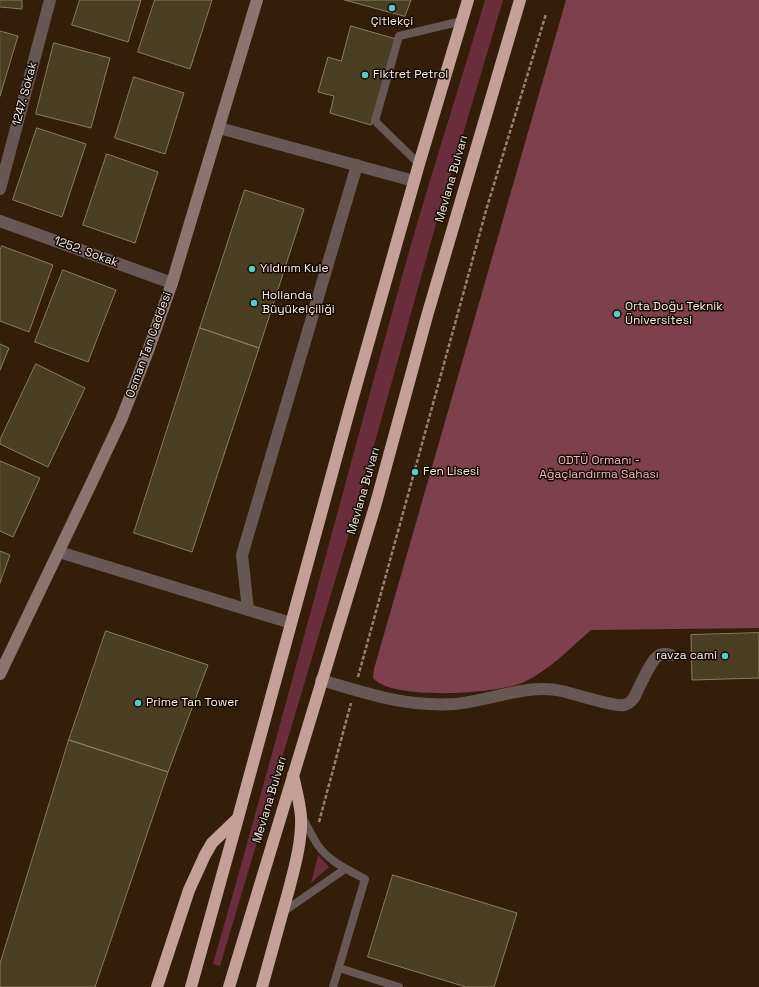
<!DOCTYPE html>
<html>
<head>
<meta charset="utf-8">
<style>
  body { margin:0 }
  canvas { display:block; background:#341e0a }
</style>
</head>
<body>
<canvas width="759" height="987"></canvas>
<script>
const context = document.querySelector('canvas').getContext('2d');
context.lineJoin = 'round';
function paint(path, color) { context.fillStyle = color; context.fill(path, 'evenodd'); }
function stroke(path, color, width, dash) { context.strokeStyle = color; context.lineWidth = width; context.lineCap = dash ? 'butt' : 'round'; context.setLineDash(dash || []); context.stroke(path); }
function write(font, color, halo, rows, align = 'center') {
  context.font = font + ' "Space Grotesk",sans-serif'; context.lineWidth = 3; context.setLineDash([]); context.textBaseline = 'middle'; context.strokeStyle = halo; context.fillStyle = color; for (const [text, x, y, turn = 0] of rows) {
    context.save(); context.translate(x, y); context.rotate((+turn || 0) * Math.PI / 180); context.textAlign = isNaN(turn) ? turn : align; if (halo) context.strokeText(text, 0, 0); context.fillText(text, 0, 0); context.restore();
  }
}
paint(new Path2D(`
  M 485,0 L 503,0 L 434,231 L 354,517 L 220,966 L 213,964 C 278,738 337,511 400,284 C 426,189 457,95 485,0 Z
  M 318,855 L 329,867 L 311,883 Z`), '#6a2d3b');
paint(new Path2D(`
  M 566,0 L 759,0 L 759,628 L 591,630 C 570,648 550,670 524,682 C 498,694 392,701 373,678 L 374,669 Z`), '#7f404d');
const building = new Path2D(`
  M 0,0 L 22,0 L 22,9 L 0,7 Z
  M 80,0 L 141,0 L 128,42 L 72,25 Z
  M 155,0 L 212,0 L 190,69 L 138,52 Z
  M 345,0 L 411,0 L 405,16 Z
  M 351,26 L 396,39 L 371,125 L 330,113 L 334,96 L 318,92 L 328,57 L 341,61 Z
  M 0,31 L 18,36 L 0,96 Z
  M 54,43 L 110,58 L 91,128 L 36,114 Z
  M 134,77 L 184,93 L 165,154 L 115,138 Z
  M 37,128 L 86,144 L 62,217 L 13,200 Z
  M 107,154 L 158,172 L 135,243 L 83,225 Z
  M 245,190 L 304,209 L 259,348 L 200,328 Z
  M 2,246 L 53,265 L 29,332 L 0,321 L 0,250 Z
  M 63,270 L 116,290 L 88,362 L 35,342 Z
  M 200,328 L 259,348 L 192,552 L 134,533 Z
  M 0,344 L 9,348 L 0,370 Z
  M 36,364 L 85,388 L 48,467 L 0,444 L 0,440 Z
  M 0,461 L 40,478 L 13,537 L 0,531 Z
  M 0,551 L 10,555 L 0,583 Z
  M 106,631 L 208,665 L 168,772 L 69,740 Z
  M 759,633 L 759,678 L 692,680 L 691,635 Z
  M 69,740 L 168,772 L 95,987 L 0,987 L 0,964 Z
  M 393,875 L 517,913 L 494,987 L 466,987 L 368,957 Z`);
paint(building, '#4b3f23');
stroke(building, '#8a7d5e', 1);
stroke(new Path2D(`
  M 358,677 L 487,207 L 546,14
  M 319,822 L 351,703`), '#948171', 2.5, [4, 2]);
stroke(new Path2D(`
  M 419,164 L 375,121 L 399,36 L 462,21
  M 302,817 C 307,826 312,836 317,844 C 328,861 348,870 365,879 L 333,987
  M 283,912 L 345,869
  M 339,968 L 399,987`), '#675854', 8);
stroke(new Path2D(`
  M 219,128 L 414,181
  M 0,189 L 50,0
  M 0,221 L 172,283
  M 59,552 L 291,623
  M 248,610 L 242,555 L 357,165
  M 321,680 C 369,694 404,707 455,704 C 490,701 527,683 562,691 C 575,694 614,707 624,705 C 629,704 631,702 634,698 C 638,690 651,660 658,656 C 662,653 667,654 671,655`), '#675854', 12);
stroke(new Path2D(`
  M 0,674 L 90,486 L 121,420 L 148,351 L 172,283 L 257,0`), '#8d756f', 12);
stroke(new Path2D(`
  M 157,987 L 189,890 L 205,855 L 212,843 L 238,818
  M 191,987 L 238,818 L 351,404 L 419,164 L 468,0
  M 229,987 L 376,503 L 427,316 L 520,0
  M 262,987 C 271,954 280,922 289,889 C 295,866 302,841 301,817 C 300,803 296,789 293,775`), '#c5a097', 12);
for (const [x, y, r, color] of [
  [392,8,4,"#54cdc8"],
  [365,75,4,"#54cdc8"],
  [252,269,4,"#54cdc8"],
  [254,303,4,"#54cdc8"],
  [617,314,4,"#54cdc8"],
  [415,472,4,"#54cdc8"],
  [725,656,4,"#54cdc8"],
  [138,703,4,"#54cdc8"]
]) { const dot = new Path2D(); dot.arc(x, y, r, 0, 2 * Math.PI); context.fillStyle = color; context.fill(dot); stroke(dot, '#140b04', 1.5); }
write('12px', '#fcede1', '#140b04', [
  ["Çitlekçi",392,22,"center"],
  ["Fiktret Petrol",373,75],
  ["Yıldırım Kule",260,269],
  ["Hollanda",262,296],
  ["Büyükelçiliği",262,310],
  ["Orta Doğu Teknik",625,307],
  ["Üniversitesi",625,321],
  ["Fen Lisesi",423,472],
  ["ravza cami",717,656,"right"],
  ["Prime Tan Tower",146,703]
], 'left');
write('12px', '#fcede1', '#140b04', [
  ["1247. Sokak",25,94,-75],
  ["Mevlana Bulvarı",452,179,-74],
  ["1252. Sokak",86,252,20],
  ["Osman Tan Caddesi",149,345,-70],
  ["Mevlana Bulvarı",364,491,-74],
  ["Mevlana Bulvarı",270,800,-73]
]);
write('12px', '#f5b9c2', '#140b04', [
  ["ODTÜ Ormanı -",599,461],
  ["Ağaçlandırma Sahası",599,475]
]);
</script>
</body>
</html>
